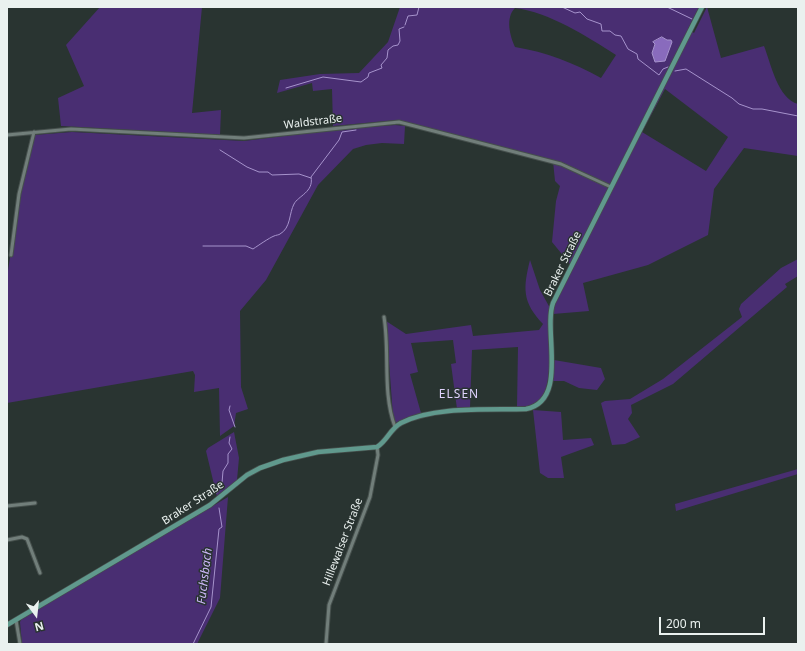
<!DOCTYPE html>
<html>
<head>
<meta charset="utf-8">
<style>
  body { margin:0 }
  #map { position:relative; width:805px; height:651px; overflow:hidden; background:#293431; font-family:"Noto Sans",sans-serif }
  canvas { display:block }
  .frame { position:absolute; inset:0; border:8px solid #eaf1ef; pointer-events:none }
  .north { position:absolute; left:16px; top:595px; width:40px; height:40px; -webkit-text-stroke:3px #293431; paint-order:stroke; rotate:165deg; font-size:11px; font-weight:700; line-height:16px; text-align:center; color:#eaf1ef }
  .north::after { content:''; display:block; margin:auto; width:14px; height:18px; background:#eaf1ef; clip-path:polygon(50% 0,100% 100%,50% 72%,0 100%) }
  .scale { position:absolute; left:659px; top:617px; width:106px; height:18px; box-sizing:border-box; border:2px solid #eaf1ef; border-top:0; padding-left:5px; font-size:12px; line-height:14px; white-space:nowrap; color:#eaf1ef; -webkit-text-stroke:3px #293431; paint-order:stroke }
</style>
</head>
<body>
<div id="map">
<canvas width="805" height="651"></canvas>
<div class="frame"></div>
<div class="north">N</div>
<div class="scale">200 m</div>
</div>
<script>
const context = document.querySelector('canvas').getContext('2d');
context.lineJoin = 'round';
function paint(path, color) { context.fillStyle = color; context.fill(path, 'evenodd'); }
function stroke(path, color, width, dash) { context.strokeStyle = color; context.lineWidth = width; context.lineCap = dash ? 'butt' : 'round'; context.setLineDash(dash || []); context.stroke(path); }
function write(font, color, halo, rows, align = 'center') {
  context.font = font + ' "Noto Sans",sans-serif'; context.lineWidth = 3; context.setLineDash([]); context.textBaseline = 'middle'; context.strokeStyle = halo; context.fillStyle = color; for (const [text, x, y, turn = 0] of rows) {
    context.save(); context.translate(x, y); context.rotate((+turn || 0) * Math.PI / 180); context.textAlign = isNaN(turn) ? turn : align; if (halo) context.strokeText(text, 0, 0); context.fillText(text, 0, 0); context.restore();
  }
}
paint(new Path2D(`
  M 100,7 L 202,7 L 192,113 L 221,110 L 220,135 L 61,126 L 58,98 L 84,86 L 66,45 Z
  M 400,7 L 699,7 L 688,29 L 694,33 L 707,7 L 721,58 L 764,46 C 771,64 778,99 798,104 L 798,156 L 744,148 L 714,189 L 708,235 L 648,265 L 583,283 L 589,311 L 553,314 L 553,323 L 549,328 C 549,346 554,394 535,404 C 529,407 523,406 517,407 L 518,347 L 472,350 L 470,408 L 457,409 L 451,364 L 456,363 L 453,340 L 411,343 L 418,372 L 410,374 L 421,413 L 395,423 L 393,416 L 386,321 L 406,334 L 471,325 L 473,336 L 539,330 L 543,324 C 522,302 523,288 530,260 L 540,290 L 550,308 L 570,264 L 552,242 L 556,201 L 560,186 L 555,181 L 553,161 L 397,120 L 333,126 L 332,89 L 313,91 L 312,83 L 277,93 L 280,80 L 320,74 L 359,73 L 388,42 ZM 515,8 C 549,12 588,37 616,55 L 601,78 C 574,63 546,52 515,47 C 510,36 505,18 515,8 ZM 665,89 L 728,137 L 706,171 L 642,132 Z
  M 395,125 L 405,126 L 404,144 L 382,143 L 366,145 L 353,149 L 318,185 L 266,280 L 240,311 L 241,387 L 248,409 L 236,413 L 234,426 L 220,436 L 219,388 L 194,392 L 195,375 L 193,371 L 7,403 L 7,277 L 20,194 L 34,135 L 72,132 L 244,141 L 340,129 Z
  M 798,259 L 798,276 L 785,284 L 787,287 L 673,384 L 631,405 L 632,413 L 628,419 L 640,437 L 625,444 L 612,445 L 601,403 L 605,401 L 630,399 L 663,379 L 742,317 L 739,309 L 741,304 L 781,268 Z
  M 554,360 L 601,368 L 605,379 L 597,390 L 579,388 L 564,381 L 551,381 Z
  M 533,410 L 561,412 L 563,440 L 591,438 L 594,445 L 561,457 L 564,478 L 548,478 L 540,473 Z
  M 234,432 L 239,458 L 237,480 L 217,497 L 206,451 L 208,448 Z
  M 798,469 L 798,474 L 676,511 L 675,504 Z
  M 228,497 L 220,598 L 197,644 L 22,644 L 20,622 L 22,618 Z`), '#492e72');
const water = new Path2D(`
  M 662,37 L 667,40 L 671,40 L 672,42 L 665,61 L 655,62 L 652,53 L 655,44 L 653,42 Z`);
paint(water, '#896bbd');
stroke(water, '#a693cc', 1);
stroke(new Path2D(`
  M 562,7 L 575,13 L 580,12 L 587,19 L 601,24 L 602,31 L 610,31 L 615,35 L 621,36 L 628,49 L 637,54 L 638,59 L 659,75 L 663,69 L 668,67
  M 667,7 L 692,19
  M 405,25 L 408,16 L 417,15 L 419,7
  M 675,71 L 686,69 L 732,98 L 739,104 L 753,109 L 762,109 L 798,116
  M 286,88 L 323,77 L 361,82 L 368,77 L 369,73 L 382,68 L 381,65 L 387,58 L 388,50 L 393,46 L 398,45 L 400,41 L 399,29 L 404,27
  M 220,150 L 247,167 L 259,172 L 268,172 L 272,175 L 299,174 L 311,178
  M 203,246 L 246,246 L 253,249 C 259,245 269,238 274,236 C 276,235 279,235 280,234 C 291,228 289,213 294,204 C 298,196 314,192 311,177 L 339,140 L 342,132 L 356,130
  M 230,406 L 229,410 L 235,427
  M 217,493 L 222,483 L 223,471 L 228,463 L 228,454 L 232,449 L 229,443 L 230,437
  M 193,644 L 211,607 L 219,529 L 222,527 L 219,508`), '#a693cc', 1);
const minor = new Path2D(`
  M 7,135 L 71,129 L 244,138 L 399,122 L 561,164 L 611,187
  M 11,255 L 19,194 L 34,132
  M 384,317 C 390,353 382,392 395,427
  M 7,506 L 35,503
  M 7,540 L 22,537 L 27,539 L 40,573
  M 16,620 L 20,644
  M 326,644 L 329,605 L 370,497 L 378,455 L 377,447`);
const secondary = new Path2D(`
  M 7,625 L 210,505 L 247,475 L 260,468 L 283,460 L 318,452 L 377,447 C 387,441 390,429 401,423 C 434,406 488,410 526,409 C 569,401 543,331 553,303 L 702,7`);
stroke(minor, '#454f4c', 5);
stroke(secondary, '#454f4c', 6);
stroke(minor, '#717e7a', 3);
stroke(secondary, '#60998d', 4.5);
write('11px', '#eaf1ef', '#293431', [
  ["Waldstraße",313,122,-7],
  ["Braker Straße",563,264,-64],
  ["Braker Straße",193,503,-33],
  ["Hillewalser Straße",343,542,-69]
]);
context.letterSpacing = '1px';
write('12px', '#dfd2fd', '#293431', [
  ["ELSEN",459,395]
]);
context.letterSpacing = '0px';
write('italic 12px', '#ccb7f8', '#293431', [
  ["Fuchsbach",205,576,-83]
]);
</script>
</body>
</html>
